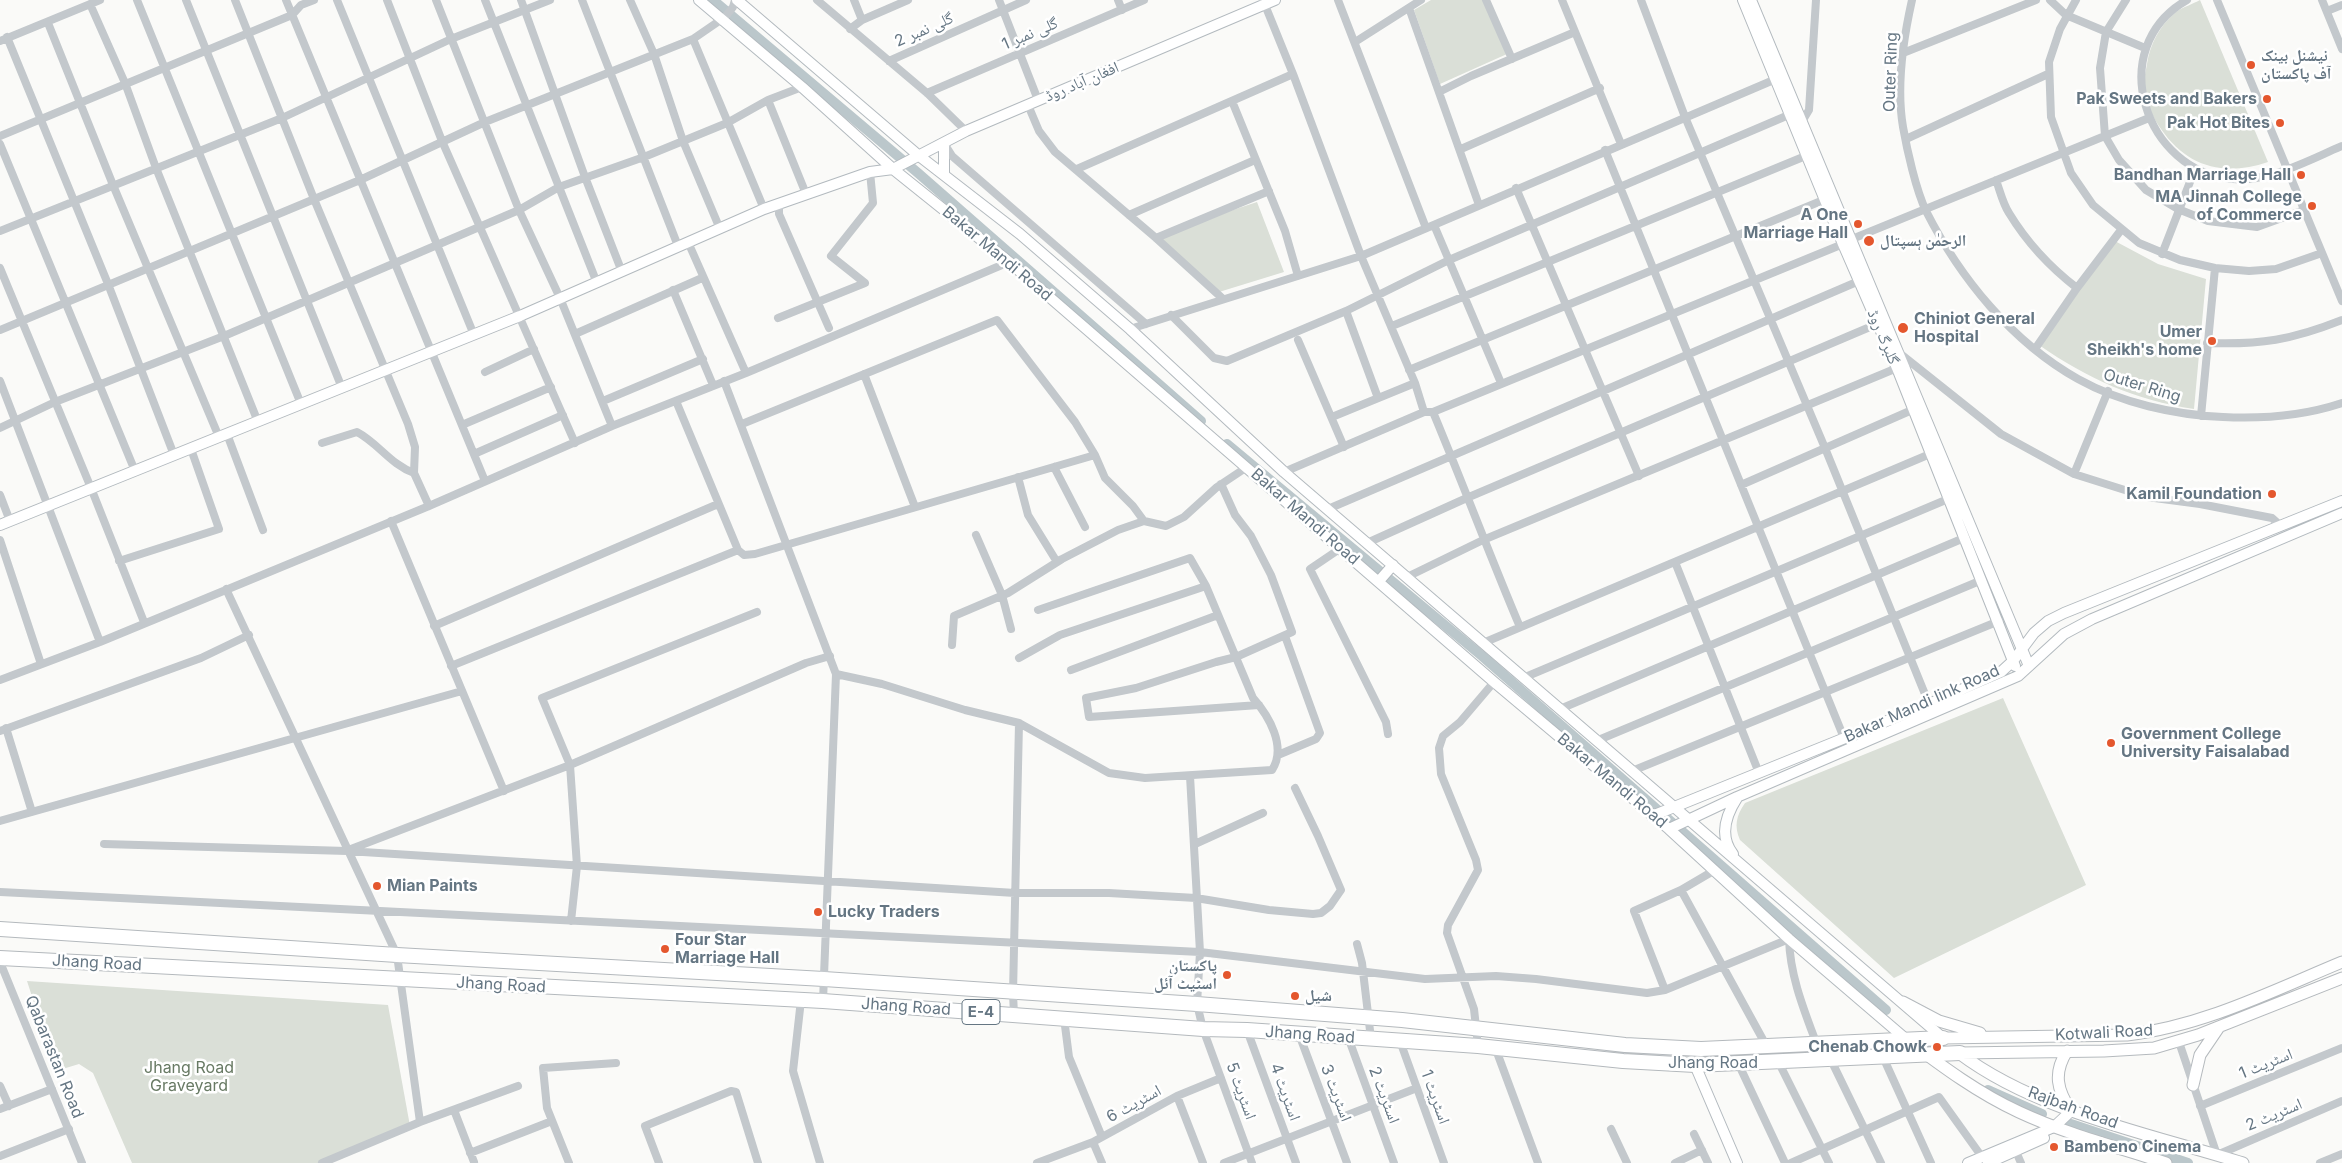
<!DOCTYPE html>
<html>
<head>
<meta charset="utf-8">
<style>
  body { margin:0 }
  canvas { display:block; background:#fafaf8 }
</style>
</head>
<body>
<canvas width="2342" height="1163"></canvas>
<script>
const context = document.querySelector('canvas').getContext('2d');
context.lineJoin = 'round';
function paint(path, color) { context.fillStyle = color; context.fill(path, 'evenodd'); }
function stroke(path, color, width, dash) { context.strokeStyle = color; context.lineWidth = width; context.lineCap = dash ? 'butt' : 'round'; context.setLineDash(dash || []); context.stroke(path); }
function write(font, color, halo, rows, align = 'center') {
  context.font = font + ' Inter,"Noto Naskh Arabic",sans-serif'; context.lineWidth = 5; context.setLineDash([]); context.textBaseline = 'middle'; context.strokeStyle = halo; context.fillStyle = color; for (const [text, x, y, turn = 0] of rows) {
    context.save(); context.translate(x, y); context.rotate((+turn || 0) * Math.PI / 180); context.textAlign = isNaN(turn) ? turn : align; if (halo) context.strokeText(text, 0, 0); context.fillText(text, 0, 0); context.restore();
  }
}
paint(new Path2D(`
  M 1431,0 L 1484,0 L 1507,54 L 1440,84 L 1414,10 Z
  M 2200,0 L 2268,162 C 2224,177 2187,167 2161,129 C 2153,118 2144,101 2144,87 C 2143,80 2146,71 2147,64 C 2150,44 2160,25 2176,12 C 2183,7 2193,4 2200,0 Z
  M 1257,202 L 1284,272 L 1219,292 L 1155,236 Z
  M 2113,240 L 2158,264 L 2206,279 L 2194,409 C 2135,400 2088,379 2039,345 Z
  M 2003,698 L 2086,885 L 1894,978 L 1740,840 C 1734,826 1736,816 1745,803 Z
  M 27,981 L 388,1005 L 410,1126 L 323,1163 L 132,1163 L 93,1073 L 79,1064 L 56,1071 Z`), '#dadfd7');
stroke(new Path2D(`
  M 713,0 L 918,173 L 1201,421
  M 1227,444 L 1482,656 L 1886,1010
  M 1988,1090 L 2042,1114
  M 2071,1124 L 2188,1163`), '#bbc7cb', 10);
const secondary = new Path2D(`
  M 699,0 L 802,87 L 893,169 L 1009,262 L 1494,682 L 1669,829 L 1789,939 L 1907,1040
  M 737,0 L 918,155 L 1020,234 L 1130,329 L 1284,472 L 1943,1038
  M 1743,0 L 1843,244 L 1897,368 L 2015,666
  M 1751,0 L 2029,666
  M 944,143 L 944,175
  M 0,525 L 520,316 L 764,209 L 870,172 L 893,169 L 966,131 L 1275,0
  M 1379,581 L 1393,565
  M 1652,816 L 1929,704 L 2001,672 L 2013,661 L 2034,633 L 2048,621 L 2064,613 L 2342,501
  M 1669,829 L 1737,797 L 2018,676 L 2064,634 L 2092,619 L 2342,513
  M 1733,854 C 1719,836 1726,815 1737,798
  M 1695,1065 L 1737,1163
  M 1968,1163 L 2054,1127 L 2071,1111
  M 1988,1163 L 2044,1138`);
const primary = new Path2D(`
  M 1903,1002 L 1939,1021 L 1980,1033
  M 1943,1038 L 2127,1035 C 2203,1026 2272,991 2342,962
  M 1907,1040 C 1943,1067 1978,1093 2019,1112 C 2066,1134 2117,1147 2166,1163
  M 2067,1051 C 2053,1073 2057,1090 2071,1111
  M 1959,1053 C 2037,1112 2151,1134 2243,1163
  M 1960,1053 L 2104,1051 L 2154,1048 L 2198,1035 L 2342,978
  M 2193,1085 L 2200,1055 L 2219,1027`);
const highway = new Path2D(`
  M 0,929 L 397,955 L 824,979 L 1197,1004 L 1402,1020 L 1625,1045 L 1701,1049 L 1943,1038
  M 0,958 L 823,1001 L 1203,1029 L 1247,1030 L 1478,1046 L 1623,1061 L 1695,1065 L 1960,1053`);
stroke(secondary, '#b3babf', 12);
stroke(primary, '#b5babe', 13);
stroke(highway, '#b4b9bd', 16);
stroke(new Path2D(`
  M 137,0 L 301,404
  M 186,0 L 342,388
  M 235,0 L 314,199 L 408,424 L 415,447 L 414,473 L 429,506
  M 286,0 L 485,481
  M 337,0 L 474,335
  M 387,0 L 442,141 L 575,443
  M 436,0 L 519,210 L 560,298 L 612,426
  M 485,0 L 597,283
  M 521,0 L 585,177 L 622,272
  M 582,0 L 678,246
  M 630,0 L 654,54 L 683,141 L 720,229
  M 817,0 L 927,93 L 966,131
  M 854,0 L 862,20
  M 999,0 L 1038,100
  M 1118,0 L 1122,10
  M 1263,0 L 1293,74 L 1361,256 L 1415,383 L 1424,412
  M 1338,0 L 1426,228
  M 1486,0 L 1512,59
  M 1562,0 L 1621,144
  M 1641,0 L 1685,117 L 1825,448 L 1929,704
  M 1912,0 C 1903,40 1896,86 1903,127 C 1907,150 1916,190 1926,211 C 1960,278 2012,342 2078,379 C 2121,403 2175,415 2223,417 C 2264,419 2303,416 2342,403
  M 2050,0 L 2066,15 L 2145,48
  M 2076,0 L 2060,29 L 2049,62 L 2051,117 L 2071,173 L 2093,205 L 2139,243 L 2180,260 L 2215,268 L 2249,271 L 2276,269 L 2322,253
  M 2126,0 L 2106,32 L 2100,68 L 2105,136 L 2119,160 L 2146,190 L 2178,209 L 2208,221 L 2257,227 L 2304,210
  M 2187,0 C 2103,48 2145,173 2233,179 C 2270,182 2309,160 2342,146
  M 2217,0 L 2342,301
  M 2322,0 L 2342,49
  M 90,4 L 125,83 L 156,168 L 258,422
  M 1409,8 L 1479,205
  M 2327,11 L 2342,5
  M 48,23 L 113,185 L 219,437
  M 850,29 L 862,20 L 908,0
  M 7,37 L 108,284 L 174,455
  M 693,39 L 764,209
  M 0,41 L 100,0
  M 1355,42 L 1421,0
  M 1903,53 L 2036,0
  M 889,61 L 1026,0
  M 1439,92 L 1471,76 L 1575,32
  M 927,93 L 1144,0
  M 768,100 L 806,194
  M 1232,101 L 1285,231 L 1298,276
  M 1028,105 L 1039,131 L 1055,152 L 1156,238 L 1222,298
  M 1800,125 L 1809,110 L 1816,0
  M 0,136 L 292,15 L 301,5 L 314,0
  M 1906,139 L 2048,74
  M 0,144 L 135,471
  M 945,145 L 952,156 L 1146,324
  M 1461,149 L 1600,88
  M 1605,150 L 1844,738
  M 1077,169 L 1293,74
  M 1996,180 C 2000,191 2003,204 2009,213 C 2026,241 2051,268 2077,288
  M 1516,188 L 1639,476
  M 779,204 L 779,214 L 829,328
  M 1129,215 L 1255,160
  M 1434,225 L 1501,383
  M 0,231 L 282,118 L 451,39 L 550,0
  M 1156,238 L 1269,191
  M 1852,239 L 2149,118
  M 688,242 L 746,373
  M 2162,254 L 2195,169
  M 0,268 L 91,488 L 144,622
  M 673,290 L 713,385
  M 1346,311 L 1378,398
  M 1171,315 L 1214,358 L 1227,361 L 1346,311 L 1449,260 L 1791,114
  M 778,318 L 865,283 L 831,256 L 873,203 L 870,172
  M 1392,326 L 1808,155
  M 1130,329 L 1361,256 L 1776,79
  M 0,330 L 360,180 L 485,122 L 693,39 L 725,17 L 733,7 L 735,0
  M 575,334 L 702,278
  M 1298,340 L 1344,447
  M 2207,343 C 2260,345 2292,340 2342,320
  M 2035,349 L 2077,288 L 2121,230
  M 1898,352 L 2001,434 L 2074,474 L 2147,497 L 2200,504 L 2272,518 L 2281,526
  M 1409,370 L 1826,199
  M 485,372 L 534,349
  M 864,374 L 915,507
  M 0,381 L 100,642
  M 724,381 L 836,674 L 823,1001
  M 603,401 L 703,359
  M 676,401 L 738,550
  M 1433,412 C 1463,484 1490,556 1520,627
  M 2201,416 L 2215,268
  M 1332,417 L 1415,383
  M 742,424 L 997,320 L 1075,422 L 1095,455 L 1105,478 L 1133,506 L 1144,521
  M 462,425 L 551,387
  M 0,428 L 55,402 L 224,336 L 519,210 L 559,187 L 644,157 L 727,123 L 768,100 L 802,87
  M 227,434 L 263,530
  M 322,443 L 357,432 C 378,443 391,465 414,473
  M 474,454 L 563,415
  M 1054,467 L 1085,527
  M 1284,472 L 1424,412 L 1433,412 L 1843,244
  M 2074,474 L 2108,391
  M 1018,477 L 1028,515 L 1057,562
  M 1221,484 L 1235,515 L 1251,536 L 1271,575 L 1292,632 L 1236,657 L 1216,662 L 1136,688 L 1086,698 L 1089,717 L 1259,705
  M 1741,485 L 1912,410
  M 0,495 L 10,521
  M 1328,509 L 1859,281
  M 391,521 L 504,791
  M 976,535 L 1002,595 L 1011,629
  M 0,540 L 41,664
  M 1367,543 L 1469,497 L 1877,324
  M 1341,548 L 1310,569 L 1386,722 L 1388,734
  M 119,561 L 219,529 L 191,449
  M 1675,562 L 1759,773
  M 1407,577 L 1483,540 L 1897,368
  M 226,589 L 397,955 L 420,1122 L 322,1163
  M 434,626 L 718,504
  M 1483,643 L 1930,454
  M 952,645 L 954,616 L 1008,593 L 1062,559 L 1118,530 L 1144,521 L 1166,526 L 1184,517 L 1217,487 L 1247,467
  M 1019,658 L 1060,635 L 1206,586
  M 451,666 L 738,550 L 744,555 L 755,554 L 1095,455
  M 1071,670 L 1218,615
  M 836,674 L 882,684 L 965,710 L 1019,723 L 1109,773 L 1145,778 L 1272,770 C 1287,747 1269,716 1253,698 L 1206,586 L 1190,558 L 1038,610
  M 1523,678 L 1948,499
  M 0,680 L 100,642 L 429,506 L 612,426 L 746,373 L 1009,262
  M 1560,709 L 1964,538
  M 6,728 L 32,812
  M 0,731 L 201,658 L 249,635
  M 1596,741 L 1982,580
  M 1278,755 L 1316,739 L 1320,733 L 1285,636
  M 1632,771 L 1999,621
  M 1190,776 L 1200,952 L 1197,1004 L 1203,1029 L 1252,1163
  M 0,821 L 462,691
  M 104,844 L 347,851 L 1015,893 L 1109,893 L 1196,898 L 1269,910 L 1313,914 L 1321,913 L 1330,906 L 1341,890 L 1318,836 L 1295,788
  M 1195,844 L 1263,813
  M 351,849 L 570,765 L 806,663 L 830,656
  M 1715,870 L 1681,890 L 1767,1047
  M 0,892 L 1200,952 L 1425,979 L 1496,976 L 1536,979 L 1647,993 L 1665,990 L 1789,939 C 1790,976 1804,1010 1817,1045
  M 571,921 L 577,866 L 570,765 L 542,698 L 757,612
  M 1357,944 L 1362,963 L 1371,1039
  M 0,962 L 82,1163
  M 1665,990 L 1634,911 L 1681,890
  M 801,1000 L 793,1071 L 820,1163
  M 1014,1015 L 1013,993 L 1019,723
  M 1064,1018 L 1069,1057 L 1102,1137
  M 1247,1030 L 1296,1163
  M 1299,1034 L 1347,1163
  M 1348,1037 L 1394,1163
  M 1400,1041 L 1444,1163
  M 2179,1042 L 2217,1155 L 2342,1101
  M 1478,1046 L 1474,1009 L 1447,933 L 1448,925 L 1478,870 L 1476,860 L 1441,774 L 1439,748 L 1443,736 L 1460,722 L 1494,682
  M 1495,1047 L 1538,1163
  M 1883,1057 L 1931,1163
  M 1831,1060 L 1881,1163
  M 1779,1063 L 1829,1163
  M 1739,1065 L 1785,1163
  M 0,1086 L 9,1106
  M 1177,1096 L 1203,1163
  M 2200,1106 L 2342,1048
  M 0,1109 L 52,1089
  M 454,1110 L 474,1162
  M 420,1122 L 518,1086
  M 1611,1129 L 1627,1163
  M 1694,1134 L 1708,1163
  M 1093,1142 L 1102,1163
  M 2014,1147 L 2021,1163
  M 470,1153 L 552,1121
  M 0,1156 L 69,1129
  M 569,1163 L 547,1108 L 543,1068 L 616,1063
  M 659,1163 L 645,1126 L 731,1091 L 736,1092 L 758,1163
  M 1037,1163 L 1093,1142 L 1177,1096 L 1221,1078
  M 1224,1163 L 1417,1088
  M 1675,1163 L 1702,1150
  M 1791,1163 L 1939,1097 L 1982,1157
  M 2320,1163 L 2342,1154`), '#c3c8cc', 8);
stroke(secondary, '#fff', 10);
stroke(primary, '#fff', 11);
stroke(highway, '#fff', 14);
for (const [x, y, r, color] of [
  [2251,65,5,"#e4572e"],
  [2267,99,5,"#e4572e"],
  [2280,123,5,"#e4572e"],
  [2301,175,5,"#e4572e"],
  [2312,206,5,"#e4572e"],
  [1858,224,5,"#e4572e"],
  [1869,241,6,"#e4572e"],
  [1903,328,6,"#e4572e"],
  [2212,341,5,"#e4572e"],
  [2272,494,5,"#e4572e"],
  [2111,743,5,"#e4572e"],
  [377,886,5,"#e4572e"],
  [818,912,5,"#e4572e"],
  [665,949,5,"#e4572e"],
  [1227,975,5,"#e4572e"],
  [1295,996,5,"#e4572e"],
  [1937,1047,5,"#e4572e"],
  [2054,1147,5,"#e4572e"]
]) { const dot = new Path2D(); dot.arc(x, y, r, 0, 2 * Math.PI); context.fillStyle = color; context.fill(dot); stroke(dot, '#fff', 2); }
for (const [x, y, w] of [
  [981,1012,38]
]) { const box = new Path2D(); box.roundRect(x - w / 2, y - 12.5, w, 25, 4); context.fillStyle = '#fff'; context.fill(box); stroke(box, '#657683', 1); }
write('bold 15px', '#657683', null, [
  ["E-4",981,1012]
]);
write('16px', '#657683', '#fff', [
  ["گلی نمبر 2",924,30,-24],
  ["گلی نمبر 1",1030,34,-23],
  ["Outer Ring",1891,72,-88],
  ["افغان آباد روڈ",1082,82,-23],
  ["Bakar Mandi Road",997,254,40],
  ["گلبرگ روڈ",1883,337,67],
  ["Outer Ring",2142,386,17],
  ["Bakar Mandi Road",1305,517,41],
  ["Bakar Mandi link Road",1922,704,-24],
  ["Bakar Mandi Road",1612,781,40],
  ["Jhang Road",97,963,3],
  ["Jhang Road",501,985,3],
  ["Jhang Road",906,1007,4],
  ["Kotwali Road",2104,1033,-3],
  ["Jhang Road",1310,1035,4],
  ["Qabarastan Road",54,1057,68],
  ["Jhang Road",1713,1063],
  ["اسٹریٹ 1",2266,1064,-22],
  ["اسٹریٹ 5",1241,1091,70],
  ["اسٹریٹ 4",1285,1092,70],
  ["اسٹریٹ 3",1336,1093,69],
  ["اسٹریٹ 2",1384,1095,69],
  ["اسٹریٹ 1",1435,1097,70],
  ["اسٹریٹ 6",1134,1104,-29],
  ["Rajbah Road",2073,1108,20],
  ["اسٹریٹ 2",2274,1115,-23]
]);
write('bold 16px', '#657683', '#fff', [
  ["نیشنل بینک",2261,56],
  ["آف پاکستان",2261,74],
  ["Pak Sweets and Bakers",2257,99,"right"],
  ["Pak Hot Bites",2270,123,"right"],
  ["Bandhan Marriage Hall",2291,175,"right"],
  ["MA Jinnah College",2302,197,"right"],
  ["of Commerce",2302,215,"right"],
  ["A One",1848,215,"right"],
  ["Marriage Hall",1848,233,"right"],
  ["الرحمٰن ہسپتال",1880,241],
  ["Chiniot General",1914,319],
  ["Hospital",1914,337],
  ["Umer",2202,332,"right"],
  ["Sheikh's home",2202,350,"right"],
  ["Kamil Foundation",2262,494,"right"],
  ["Government College",2121,734],
  ["University Faisalabad",2121,752],
  ["Mian Paints",387,886],
  ["Lucky Traders",828,912],
  ["Four Star",675,940],
  ["Marriage Hall",675,958],
  ["پاکستان",1217,966,"right"],
  ["اسٹیٹ آئل",1217,984,"right"],
  ["شیل",1305,996],
  ["Chenab Chowk",1927,1047,"right"],
  ["Bambeno Cinema",2064,1147]
], 'left');
write('16px', '#687a64', '#fff', [
  ["Jhang Road",189,1068],
  ["Graveyard",189,1086]
]);
</script>
</body>
</html>
